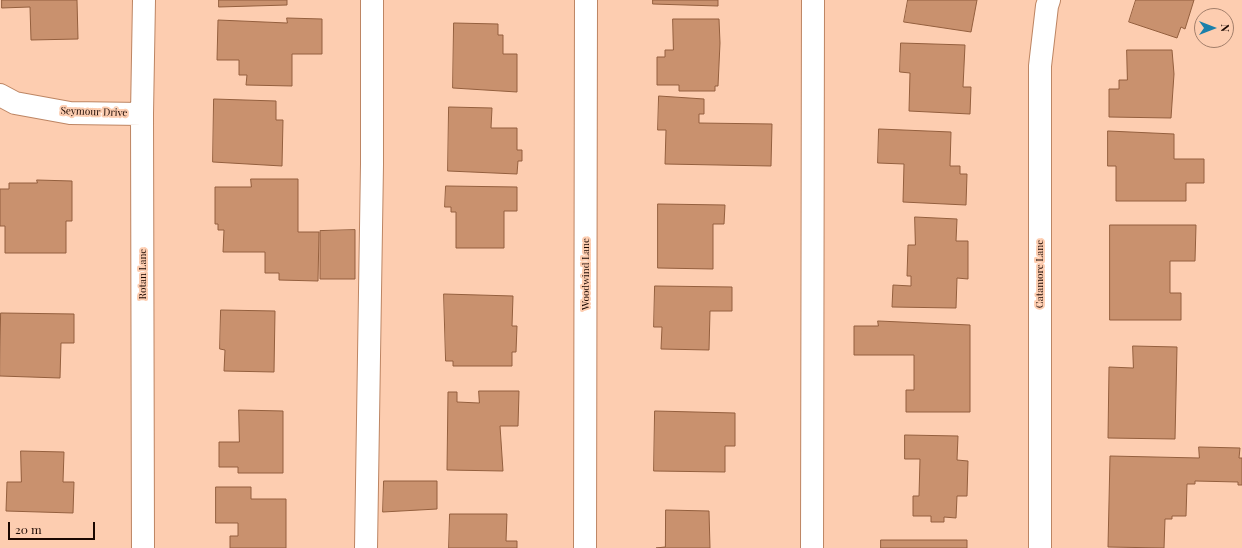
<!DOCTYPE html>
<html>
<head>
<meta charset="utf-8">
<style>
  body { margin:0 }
  #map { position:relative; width:1242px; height:548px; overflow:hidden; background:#fdcdb0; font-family:"Playfair Display",serif }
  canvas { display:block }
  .north { position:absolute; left:1194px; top:8px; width:40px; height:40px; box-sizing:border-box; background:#fdcdb0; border:1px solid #a27e6a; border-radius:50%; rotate:90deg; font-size:11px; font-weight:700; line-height:16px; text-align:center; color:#1a0700 }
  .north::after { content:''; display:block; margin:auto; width:14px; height:18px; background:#1b80aa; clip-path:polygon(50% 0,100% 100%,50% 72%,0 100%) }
  .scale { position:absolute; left:8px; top:522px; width:87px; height:18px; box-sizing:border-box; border:2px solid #1a0700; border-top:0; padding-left:5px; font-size:12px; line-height:14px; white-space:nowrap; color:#1a0700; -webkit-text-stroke:3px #fdcdb0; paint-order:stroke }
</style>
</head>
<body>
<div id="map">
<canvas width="1242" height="548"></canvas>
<div class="north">N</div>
<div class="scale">20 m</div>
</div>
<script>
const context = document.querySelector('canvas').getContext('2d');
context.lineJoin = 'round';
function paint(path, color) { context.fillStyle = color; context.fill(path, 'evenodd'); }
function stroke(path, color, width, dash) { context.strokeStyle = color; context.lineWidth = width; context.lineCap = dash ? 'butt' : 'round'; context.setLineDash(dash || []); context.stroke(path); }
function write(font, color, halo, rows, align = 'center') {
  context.font = font + ' "Playfair Display",serif'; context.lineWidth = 4; context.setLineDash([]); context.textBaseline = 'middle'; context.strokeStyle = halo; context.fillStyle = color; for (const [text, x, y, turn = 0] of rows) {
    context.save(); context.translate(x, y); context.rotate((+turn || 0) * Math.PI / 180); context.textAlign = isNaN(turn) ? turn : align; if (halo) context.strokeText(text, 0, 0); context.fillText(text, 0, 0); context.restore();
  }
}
const building = new Path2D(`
  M 2,0 L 77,0 L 78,39 L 31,40 L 30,7 L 2,8 Z
  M 219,0 L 287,0 L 287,5 L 219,7 Z
  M 653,0 L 718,0 L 718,6 L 653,4 Z
  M 908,0 L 977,0 L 971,32 L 904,22 Z
  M 1136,0 L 1194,0 L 1185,29 L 1181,27 L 1177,38 L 1129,22 Z
  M 287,18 L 322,19 L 322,54 L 292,54 L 292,86 L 246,85 L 247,75 L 239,75 L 239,60 L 217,60 L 218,20 L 287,23 Z
  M 673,19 L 719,19 L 720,43 L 718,86 L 715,86 L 715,91 L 679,91 L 679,85 L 657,85 L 657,57 L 665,57 L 665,50 L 673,50 Z
  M 454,23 L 498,24 L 498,35 L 503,35 L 503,54 L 517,54 L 517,92 L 453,88 Z
  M 901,43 L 965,45 L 963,87 L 971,87 L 970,114 L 909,111 L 910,73 L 900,72 Z
  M 1127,50 L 1172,50 L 1174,74 L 1171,118 L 1109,117 L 1109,89 L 1119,89 L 1119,80 L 1127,80 Z
  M 659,96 L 704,99 L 704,114 L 699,114 L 699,123 L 772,124 L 771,166 L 665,164 L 666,130 L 658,130 Z
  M 214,99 L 276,101 L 276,120 L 283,120 L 282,166 L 213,162 Z
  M 449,107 L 492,108 L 491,128 L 517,128 L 517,150 L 522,150 L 522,161 L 518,161 L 517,174 L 448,171 Z
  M 879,129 L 951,132 L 950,166 L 960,166 L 960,174 L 967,174 L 966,205 L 903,202 L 904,164 L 878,163 Z
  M 1108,131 L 1174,134 L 1174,159 L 1204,159 L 1204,183 L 1186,183 L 1186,201 L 1116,201 L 1116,166 L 1108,166 Z
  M 251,179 L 298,179 L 298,232 L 319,232 L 318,281 L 279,280 L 279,273 L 265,273 L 265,252 L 223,252 L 224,230 L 218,230 L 218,224 L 215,224 L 215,187 L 251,187 Z
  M 37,180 L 72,181 L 72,221 L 66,221 L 66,253 L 5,253 L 5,226 L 0,226 L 0,189 L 9,189 L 9,183 L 37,183 Z
  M 446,186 L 517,187 L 517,211 L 504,211 L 504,248 L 456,248 L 456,212 L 451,212 L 451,207 L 445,207 Z
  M 658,204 L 725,205 L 724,224 L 713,224 L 713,269 L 658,268 Z
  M 915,217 L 957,219 L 956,241 L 968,241 L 968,279 L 957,278 L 956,308 L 892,307 L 893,285 L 911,286 L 911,276 L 907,276 L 908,245 L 915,245 Z
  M 1110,225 L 1196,225 L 1195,261 L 1170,261 L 1170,293 L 1181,293 L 1181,320 L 1110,320 Z
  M 355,230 L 355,279 L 320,279 L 320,231 Z
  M 655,286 L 732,287 L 732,311 L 710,311 L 709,350 L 661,349 L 662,327 L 654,327 Z
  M 444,294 L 513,296 L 512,326 L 517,326 L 516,352 L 512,352 L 512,366 L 453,366 L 453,361 L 446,361 Z
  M 221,310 L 275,311 L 274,372 L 224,371 L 225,350 L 220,349 Z
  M 1,313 L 74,314 L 74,343 L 61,343 L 60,378 L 0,376 Z
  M 878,321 L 970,325 L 970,412 L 906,412 L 906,390 L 914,390 L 914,355 L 854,355 L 854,326 L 878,326 Z
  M 1133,346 L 1177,347 L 1175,439 L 1108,438 L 1109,367 L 1133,368 Z
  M 479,391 L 519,391 L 518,426 L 500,426 L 503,471 L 447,470 L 448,392 L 457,392 L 457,402 L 479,403 Z
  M 239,410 L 283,411 L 283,473 L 238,473 L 238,467 L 219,467 L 219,442 L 239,442 Z
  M 655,411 L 735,413 L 735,446 L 725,446 L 725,472 L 654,471 Z
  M 905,435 L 958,436 L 957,460 L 968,461 L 967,496 L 957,496 L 956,518 L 944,517 L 944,522 L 931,522 L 931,516 L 913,516 L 913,496 L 919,496 L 920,459 L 905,459 Z
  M 1199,447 L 1240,448 L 1239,458 L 1242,458 L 1242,485 L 1238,485 L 1238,482 L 1195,481 L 1195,484 L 1187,484 L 1186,516 L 1172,516 L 1172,519 L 1165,519 L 1164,548 L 1108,547 L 1110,456 L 1199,458 Z
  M 21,451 L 64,452 L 63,482 L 74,482 L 73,513 L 6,511 L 7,482 L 21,482 Z
  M 384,481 L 437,481 L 437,509 L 383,512 Z
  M 216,487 L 251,487 L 251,499 L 286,499 L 286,548 L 230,548 L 230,536 L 238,536 L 238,523 L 216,523 Z
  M 666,510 L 709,511 L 710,548 L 656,548 L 665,547 Z
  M 450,514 L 507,514 L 506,541 L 517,541 L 517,548 L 449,548 Z
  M 881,540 L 967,540 L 967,548 L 881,548 Z`);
paint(building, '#c9916e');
stroke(building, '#945f3e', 1);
const minor = new Path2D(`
  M 0,95 L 15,103 L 70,113 L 142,114
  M 143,548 L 142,114 L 144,0
  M 366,548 L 372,164 L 372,0
  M 585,548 L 586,0
  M 812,548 L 813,0
  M 1040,548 L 1040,66 L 1047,6 L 1049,0`);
stroke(minor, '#bd8563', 24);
stroke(minor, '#fff', 22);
write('10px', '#1a0700', '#fdcdb0', [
  ["Seymour Drive",94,112,2],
  ["Rotan Lane",143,274,-90],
  ["Woodwind Lane",586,274,-90],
  ["Catamore Lane",1040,274,-90]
]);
</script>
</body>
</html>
